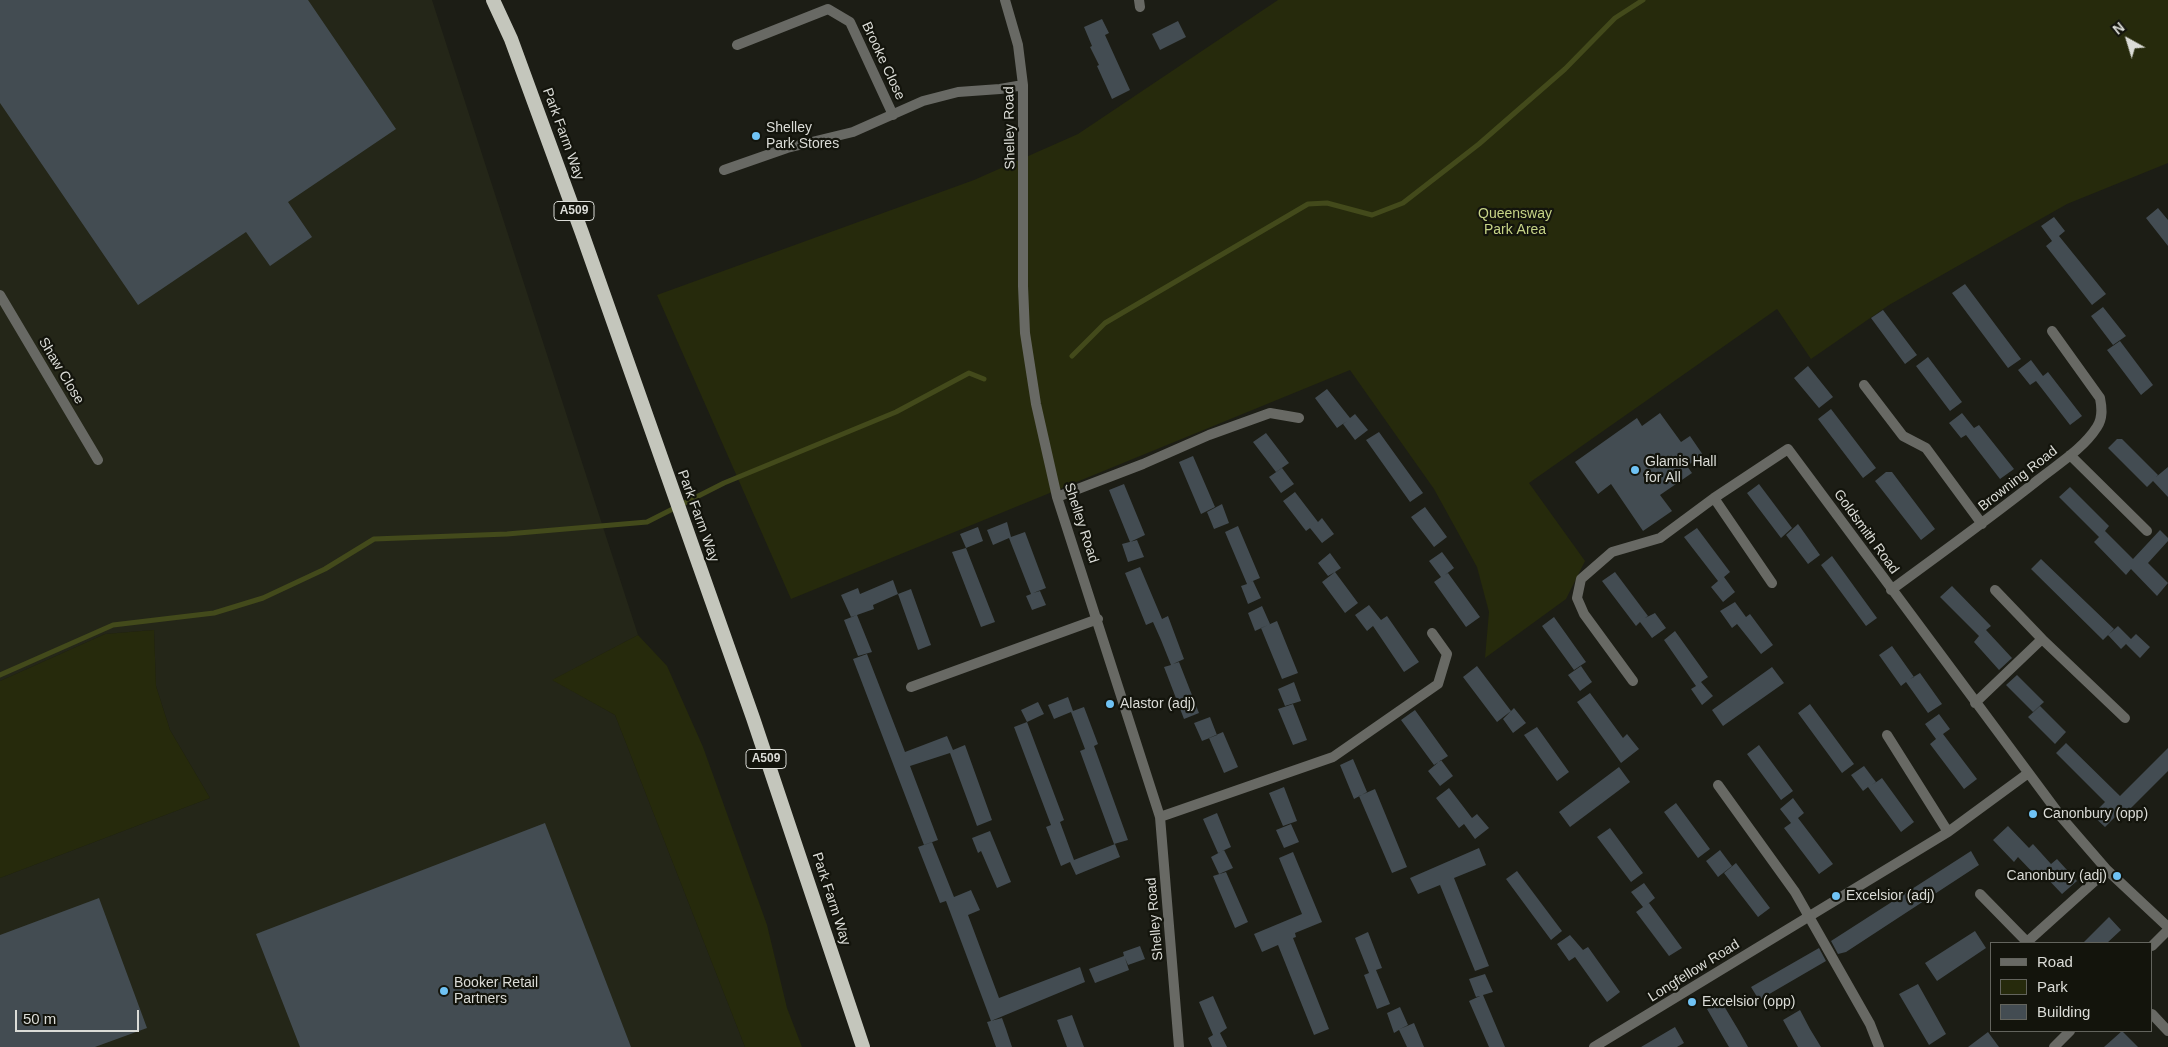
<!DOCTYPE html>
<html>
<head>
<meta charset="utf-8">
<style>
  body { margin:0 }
  #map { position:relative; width:2168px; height:1047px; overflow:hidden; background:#1c1d15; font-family:Helvetica,sans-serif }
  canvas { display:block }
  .legend { position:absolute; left:1990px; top:942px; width:162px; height:90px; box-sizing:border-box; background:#13140c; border:1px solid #63645d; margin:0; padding:6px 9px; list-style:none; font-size:15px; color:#dbdcd7 }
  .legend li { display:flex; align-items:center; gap:10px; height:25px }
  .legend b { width:25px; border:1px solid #63645d }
  .north { position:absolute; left:2103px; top:15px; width:50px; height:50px; -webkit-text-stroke:4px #13140c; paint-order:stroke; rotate:321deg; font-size:14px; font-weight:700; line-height:20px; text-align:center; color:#dbdcd7 }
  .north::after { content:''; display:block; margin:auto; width:18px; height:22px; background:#dbdcd7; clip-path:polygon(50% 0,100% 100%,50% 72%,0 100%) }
  .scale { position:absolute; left:15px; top:1010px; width:124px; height:22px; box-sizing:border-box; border:2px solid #dbdcd7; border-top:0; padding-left:6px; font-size:15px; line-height:18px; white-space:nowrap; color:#dbdcd7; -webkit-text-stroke:4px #13140c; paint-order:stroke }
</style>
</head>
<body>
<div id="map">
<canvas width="2168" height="1047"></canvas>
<ul class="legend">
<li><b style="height:6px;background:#686964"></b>Road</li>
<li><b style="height:14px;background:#262a0c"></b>Park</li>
<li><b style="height:14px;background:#434c52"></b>Building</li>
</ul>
<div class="north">N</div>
<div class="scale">50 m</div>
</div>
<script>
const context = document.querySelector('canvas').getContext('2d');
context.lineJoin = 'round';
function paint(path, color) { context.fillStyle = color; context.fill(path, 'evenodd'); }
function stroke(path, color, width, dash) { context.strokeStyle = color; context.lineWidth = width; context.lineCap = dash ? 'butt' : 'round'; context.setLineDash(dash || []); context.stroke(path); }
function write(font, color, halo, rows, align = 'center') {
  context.font = font + ' Helvetica,sans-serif'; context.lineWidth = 4.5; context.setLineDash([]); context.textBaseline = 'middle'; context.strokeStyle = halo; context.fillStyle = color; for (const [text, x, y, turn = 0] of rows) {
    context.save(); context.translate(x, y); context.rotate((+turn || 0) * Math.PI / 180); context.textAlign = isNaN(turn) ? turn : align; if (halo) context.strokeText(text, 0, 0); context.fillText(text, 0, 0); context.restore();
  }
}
paint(new Path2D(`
  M 0,0 L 432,0 L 638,635 L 553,680 L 615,715 L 745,1047 L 0,1047 L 0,878 L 210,798 L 170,730 L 156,686 L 154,630 L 105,634 L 0,681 Z`), '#242618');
paint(new Path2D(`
  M 1278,0 L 2168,0 L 2168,163 L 2067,204 L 1889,305 L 1811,359 L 1777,309 L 1529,483 L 1585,561 L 1566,599 L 1485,658 L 1489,612 L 1477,567 L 1434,489 L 1350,370 L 791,599 L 657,295 L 974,180 L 1078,134 Z
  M 154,630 L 156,686 L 170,730 L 210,798 L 0,878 L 0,681 L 105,634 Z
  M 638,635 L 667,666 L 703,747 L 767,925 L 787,1008 L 802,1047 L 745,1047 L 615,715 L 552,680 Z`), '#262a0c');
stroke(new Path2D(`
  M 1072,356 L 1105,323 L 1308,204 L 1327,203 L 1372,215 L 1403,203 L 1479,144 L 1565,69 L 1615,18 L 1643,0
  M 0,675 L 113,625 L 214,613 L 263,598 L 325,569 L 374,539 L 507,534 L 647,522 L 724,483 L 896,412 L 969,373 L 984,379`), '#434a1b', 5);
paint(new Path2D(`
  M 0,0 L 308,0 L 396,129 L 288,202 L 312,237 L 270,266 L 246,232 L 138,305 L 0,103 Z
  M 1102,19 L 1109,33 L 1105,35 L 1130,90 L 1112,99 L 1097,66 L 1099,65 L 1090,47 L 1092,46 L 1084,27 Z
  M 1178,21 L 1186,37 L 1160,50 L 1152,34 Z
  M 2158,208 L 2168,220 L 2168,246 L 2146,218 Z
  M 2054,217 L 2065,231 L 2059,236 L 2106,294 L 2092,305 L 2046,246 L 2052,241 L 2041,226 Z
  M 1965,284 L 2021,359 L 2008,368 L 1952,293 Z
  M 2103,307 L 2126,336 L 2113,345 L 2091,316 Z
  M 1883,310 L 1917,355 L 1905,364 L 1871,318 Z
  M 2120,341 L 2153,385 L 2141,395 L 2107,350 Z
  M 1928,357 L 1962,402 L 1950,411 L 1916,366 Z
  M 2031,360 L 2043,376 L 2048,372 L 2082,416 L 2070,425 L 2036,381 L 2030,385 L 2018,370 Z
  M 1808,366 L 1833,397 L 1819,408 L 1794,378 Z
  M 1327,389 L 1350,418 L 1355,414 L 1368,430 L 1355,440 L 1343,424 L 1347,421 L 1337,428 L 1315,398 Z
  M 1831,409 L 1876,468 L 1863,478 L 1818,419 Z
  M 1660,413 L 1681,442 L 1690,436 L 1703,455 L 1687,466 L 1692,473 L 1660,495 L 1672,511 L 1643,531 L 1611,484 L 1598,494 L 1575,462 L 1637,418 L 1642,426 Z
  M 1962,413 L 1974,428 L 1979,425 L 2014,469 L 2000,479 L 1966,435 L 1961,438 L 1949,423 Z
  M 1379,432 L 1423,493 L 1410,502 L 1366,440 Z
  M 1266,433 L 1289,463 L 1276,472 L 1253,442 Z
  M 2117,439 L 2122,439 L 2158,475 L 2156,477 L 2168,467 L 2168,497 L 2153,481 L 2147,487 L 2108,448 Z
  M 1193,456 L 1215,507 L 1201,514 L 1179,462 Z
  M 1282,468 L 1294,484 L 1281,493 L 1269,477 Z
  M 1886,472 L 1892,472 L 1935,529 L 1921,540 L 1875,481 Z
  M 1124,484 L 1145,535 L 1130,542 L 1109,490 Z
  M 1759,484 L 1792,528 L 1781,538 L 1747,493 Z
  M 2070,487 L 2109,526 L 2105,531 L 2133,559 L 2160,530 L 2168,538 L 2168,541 L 2148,563 L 2168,583 L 2157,596 L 2131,569 L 2126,575 L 2094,542 L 2099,537 L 2059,497 Z
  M 1295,492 L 1318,522 L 1322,518 L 1334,534 L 1322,543 L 1310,528 L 1314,525 L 1306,531 L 1283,501 Z
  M 1222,504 L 1229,523 L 1214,529 L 1207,512 Z
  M 1425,507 L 1447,537 L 1434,547 L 1411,517 Z
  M 1007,522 L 1011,537 L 1025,532 L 1046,588 L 1033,593 L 1040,591 L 1046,605 L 1032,610 L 1026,596 L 1031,594 L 1009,538 L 993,545 L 987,530 Z
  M 1798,524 L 1820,555 L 1808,564 L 1786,535 Z
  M 1238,526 L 1260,578 L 1248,583 L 1253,581 L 1261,598 L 1248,604 L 1241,586 L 1247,584 L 1225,532 Z
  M 978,527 L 983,541 L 966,548 L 960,534 Z
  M 1697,528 L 1730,572 L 1724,577 L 1735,592 L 1723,602 L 1711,587 L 1718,581 L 1684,537 Z
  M 1137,540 L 1144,557 L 1128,562 L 1122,544 Z
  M 966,548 L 995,622 L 981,627 L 952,552 Z
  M 1442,552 L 1454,568 L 1445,575 L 1448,573 L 1480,617 L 1466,627 L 1434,582 L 1441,577 L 1429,561 Z
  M 1330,553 L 1341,568 L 1335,572 L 1358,603 L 1345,613 L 1322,582 L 1335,572 L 1328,576 L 1318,563 Z
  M 1832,556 L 1877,618 L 1866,626 L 1821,565 Z
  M 2041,559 L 2114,629 L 2103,640 L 2031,569 Z
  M 1140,567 L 1162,619 L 1168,616 L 1184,659 L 1173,664 L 1179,662 L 1199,713 L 1184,719 L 1164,667 L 1171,665 L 1161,640 L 1153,622 L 1146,625 L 1125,573 Z
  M 1615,572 L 1648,616 L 1645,618 L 1655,613 L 1666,628 L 1652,638 L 1640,622 L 1636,626 L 1602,581 Z
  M 893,580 L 898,594 L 911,589 L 931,645 L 918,650 L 898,594 L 873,605 L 874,609 L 857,615 L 872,652 L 858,656 L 844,620 L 857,615 L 851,617 L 841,595 L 858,588 L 860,594 Z
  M 1952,586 L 1991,626 L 1986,630 L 2012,658 L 1999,670 L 1974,642 L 1979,636 L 1940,597 Z
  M 1735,602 L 1746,617 L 1750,614 L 1773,645 L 1761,654 L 1737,624 L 1732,628 L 1720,611 Z
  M 1369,605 L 1381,620 L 1387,616 L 1419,662 L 1404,672 L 1373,626 L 1367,631 L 1355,615 Z
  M 1262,606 L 1270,624 L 1255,631 L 1248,613 Z
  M 1554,617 L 1586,662 L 1574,670 L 1542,626 Z
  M 1277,621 L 1298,673 L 1282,679 L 1261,628 Z
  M 2118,626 L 2131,639 L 2128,642 L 2136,634 L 2150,647 L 2140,658 L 2126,644 L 2121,649 L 2108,635 Z
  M 1675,631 L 1708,677 L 1701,682 L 1713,696 L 1702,705 L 1691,689 L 1696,686 L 1664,640 Z
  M 1892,646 L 1914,677 L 1910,679 L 1920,673 L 1942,704 L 1928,713 L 1906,682 L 1901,686 L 1879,655 Z
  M 867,654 L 905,752 L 947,736 L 953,750 L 965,745 L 992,820 L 977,826 L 950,753 L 910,766 L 938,840 L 924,845 L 853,659 Z
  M 1477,666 L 1511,711 L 1497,722 L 1463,677 Z
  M 1581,666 L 1592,682 L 1580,691 L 1568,675 Z
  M 1772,667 L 1784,683 L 1723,726 L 1712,710 Z
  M 2017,675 L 2044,702 L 2033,712 L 2006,685 Z
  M 1294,682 L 1301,701 L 1285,706 L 1278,689 Z
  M 1590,693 L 1623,738 L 1627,734 L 1639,749 L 1621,763 L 1577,702 Z
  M 1068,697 L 1073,711 L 1084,707 L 1098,744 L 1094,746 L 1128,840 L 1114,844 L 1080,751 L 1085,749 L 1071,712 L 1054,719 L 1048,705 Z
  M 1038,702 L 1044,714 L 1027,722 L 1021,710 Z
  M 1293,704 L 1307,740 L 1293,745 L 1278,709 Z
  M 1810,704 L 1854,764 L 1842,773 L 1798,713 Z
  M 2040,706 L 2066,732 L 2055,744 L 2028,717 Z
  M 1514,708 L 1526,723 L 1513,733 L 1503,719 Z
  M 1415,710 L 1448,756 L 1434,765 L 1401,720 Z
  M 1939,714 L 1950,729 L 1943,734 L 1977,779 L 1964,789 L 1930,744 L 1936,739 L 1925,724 Z
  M 1210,717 L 1217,735 L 1202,741 L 1194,723 Z
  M 1027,722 L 1064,820 L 1060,822 L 1074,860 L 1115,844 L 1120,857 L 1076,875 L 1070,862 L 1061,866 L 1046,827 L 1051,825 L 1014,727 Z
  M 1537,727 L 1569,772 L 1557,781 L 1524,735 Z
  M 1223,732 L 1238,767 L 1224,773 L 1209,738 Z
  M 2066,743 L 2120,796 L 2168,748 L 2168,771 L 2122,817 L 2118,814 L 2105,827 L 2092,815 L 2105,802 L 2056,753 Z
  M 1759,745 L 1793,791 L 1781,800 L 1747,754 Z
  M 1353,759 L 1367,792 L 1354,799 L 1340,765 Z
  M 1441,760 L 1453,776 L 1440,786 L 1428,771 Z
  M 1864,766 L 1876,782 L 1872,785 L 1882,778 L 1914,822 L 1901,832 L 1868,787 L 1863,791 L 1851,775 Z
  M 1619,767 L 1630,782 L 1570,827 L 1559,812 Z
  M 1284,787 L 1297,821 L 1283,826 L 1269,793 Z
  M 1449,788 L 1472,818 L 1477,814 L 1489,828 L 1475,839 L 1464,824 L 1459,828 L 1436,798 Z
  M 1375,789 L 1407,867 L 1392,873 L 1359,796 Z
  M 1793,798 L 1804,813 L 1798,818 L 1833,864 L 1819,874 L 1784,828 L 1791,823 L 1780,809 Z
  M 1676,803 L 1710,849 L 1698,858 L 1664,812 Z
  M 1217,813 L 1231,847 L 1218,853 L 1203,819 Z
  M 545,823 L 631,1047 L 300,1047 L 256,934 Z
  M 1291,824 L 1299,842 L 1284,848 L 1276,830 Z
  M 2008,826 L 2029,848 L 2033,844 L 2051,864 L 2057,859 L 2077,881 L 2062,894 L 2042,873 L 2037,877 L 2018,857 L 2014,862 L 1993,840 Z
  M 1610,828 L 1643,873 L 1631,882 L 1597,837 Z
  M 990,831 L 1011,882 L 997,888 L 981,851 L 978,853 L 972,838 Z
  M 932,842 L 954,897 L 971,890 L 980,910 L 968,915 L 999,998 L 1080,967 L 1085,982 L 991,1021 L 946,901 L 940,903 L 918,847 Z
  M 1479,848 L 1486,865 L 1454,878 L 1489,966 L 1475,971 L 1440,885 L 1418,894 L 1410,878 Z
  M 1224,850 L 1233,868 L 1219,874 L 1211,857 Z
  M 1720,850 L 1732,866 L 1718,877 L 1706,861 Z
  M 1971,851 L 1979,865 L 1846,952 L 1838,954 L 1831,941 Z
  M 1293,852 L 1322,922 L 1295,933 L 1296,937 L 1293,938 L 1329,1029 L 1314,1035 L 1278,945 L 1262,952 L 1254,934 L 1302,914 L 1279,858 Z
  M 1736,863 L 1770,908 L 1758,917 L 1724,873 Z
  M 1517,871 L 1562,931 L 1551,940 L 1506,879 Z
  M 1226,872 L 1248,922 L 1235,928 L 1213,876 Z
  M 1644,883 L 1655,898 L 1644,907 L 1649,903 L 1682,948 L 1669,956 L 1636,912 L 1643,907 L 1631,892 Z
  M 99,898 L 147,1028 L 95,1047 L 0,1047 L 0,935 Z
  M 2109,917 L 2121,930 L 2107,943 L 2083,943 Z
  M 1975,931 L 1986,948 L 1937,981 L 1925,963 Z
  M 1368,932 L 1382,968 L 1376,970 L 1390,1004 L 1377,1009 L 1364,975 L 1369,973 L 1355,938 Z
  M 1570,935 L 1583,950 L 1588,947 L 1620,992 L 1607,1002 L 1575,957 L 1569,961 L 1557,944 Z
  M 1140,946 L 1145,959 L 1128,965 L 1125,958 L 1129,970 L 1095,983 L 1089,969 L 1124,956 L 1123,952 Z
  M 1819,948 L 1826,961 L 1759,1000 L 1751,987 Z
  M 1485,974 L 1493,992 L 1483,995 L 1505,1047 L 1489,1047 L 1469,1001 L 1480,996 L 1476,997 L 1469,979 Z
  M 1918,984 L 1946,1034 L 1929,1045 L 1899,994 Z
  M 1213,996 L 1227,1028 L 1220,1033 L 1227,1047 L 1212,1047 L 1208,1038 L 1213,1035 L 1199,1002 Z
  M 1721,1001 L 1739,1031 L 1748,1047 L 1729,1047 L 1726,1042 L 1707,1009 Z
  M 1400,1007 L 1408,1025 L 1400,1029 L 1414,1023 L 1424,1047 L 1407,1047 L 1399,1030 L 1394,1033 L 1387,1013 Z
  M 1800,1010 L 1810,1029 L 1821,1047 L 1798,1047 L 1783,1020 Z
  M 1072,1015 L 1079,1034 L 1084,1047 L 1067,1047 L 1057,1020 Z
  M 1002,1018 L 1006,1029 L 1012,1047 L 996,1047 L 987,1022 Z
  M 1675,1027 L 1684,1043 L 1677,1047 L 1641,1047 Z
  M 2122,1031 L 2138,1047 L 2104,1047 Z
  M 1988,1032 L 1999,1047 L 1968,1047 Z`), '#434c52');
stroke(new Path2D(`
  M 1005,0 L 1018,45 L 1023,85 L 1023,286 L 1025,333 L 1036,404 L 1057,497 L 1160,817 L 1179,1047
  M 1139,0 L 1140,7
  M 737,45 L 828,9 L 850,22 L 893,115
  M 724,170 L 787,148 L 853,132 L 923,101 L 958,92 L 1000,89 L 1023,85
  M 0,295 L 98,460
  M 1864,385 L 1903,436 L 1926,448 L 1982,524
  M 2070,455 L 2147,531
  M 1057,497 L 1143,464 L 1209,435 L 1270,413 L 1299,418
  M 1714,498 L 1772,583
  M 1891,590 C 1940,554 1990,518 2038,480 C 2058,464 2083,449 2097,427 C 2103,418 2102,408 2100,398 L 2052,331
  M 1995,590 L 2042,639 L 2125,718
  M 1633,681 L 1584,614 L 1577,598 L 1581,579 L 1612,552 L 1660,538 L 1714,498 L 1788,449 L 2062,818 L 2107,870 L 2168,927
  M 911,687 L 1098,619
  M 1975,703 L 2042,639
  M 1887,735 L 1948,832
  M 1718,785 L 1795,892 L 1870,1024 L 1879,1047
  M 1160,817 L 1333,757 L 1438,684 L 1447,654 L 1432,633
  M 1980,894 L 2027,942 L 2107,870
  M 2152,946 L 2168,930
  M 2152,1014 L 2168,1031
  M 1594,1047 L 1948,832 L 2027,774
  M 2054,1047 L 2070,1031`), '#686964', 10);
stroke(new Path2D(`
  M 493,0 L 511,39 L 582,233 L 753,718 L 863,1047`), '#c4c6bc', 14);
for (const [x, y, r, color] of [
  [756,136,5,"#6fc2f4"],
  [1635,470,5,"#6fc2f4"],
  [1110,704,5,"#6fc2f4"],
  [2033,814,5,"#6fc2f4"],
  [2117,876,5,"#6fc2f4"],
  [1836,896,5,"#6fc2f4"],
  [444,991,5,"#6fc2f4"],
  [1692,1002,5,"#6fc2f4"]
]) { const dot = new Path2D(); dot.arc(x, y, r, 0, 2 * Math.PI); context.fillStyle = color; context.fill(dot); stroke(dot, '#13140c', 2); }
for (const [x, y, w] of [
  [574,211,40],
  [766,759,40]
]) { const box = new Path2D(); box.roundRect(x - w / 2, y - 9.5, w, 19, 4); context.fillStyle = '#13140c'; context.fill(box); stroke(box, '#dbdcd7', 1); }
write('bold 12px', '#dbdcd7', null, [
  ["A509",574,211],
  ["A509",766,759]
]);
write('14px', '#dbdcd7', '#13140c', [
  ["Brooke Close",883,61,65],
  ["Shelley Road",1010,128,-91],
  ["Park Farm Way",563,134,70],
  ["Shaw Close",61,371,59],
  ["Browning Road",2018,479,-38],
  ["Park Farm Way",698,516,70],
  ["Shelley Road",1081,523,72],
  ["Goldsmith Road",1866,532,54],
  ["Park Farm Way",831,899,72],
  ["Shelley Road",1155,919,-95],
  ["Longfellow Road",1694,971,-32]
]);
write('14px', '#dbdcd7', '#13140c', [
  ["Shelley",766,128],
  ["Park Stores",766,144],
  ["Glamis Hall",1645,462],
  ["for All",1645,478],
  ["Alastor (adj)",1120,704],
  ["Canonbury (opp)",2043,814],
  ["Canonbury (adj)",2107,876,"right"],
  ["Excelsior (adj)",1846,896],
  ["Booker Retail",454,983],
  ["Partners",454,999],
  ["Excelsior (opp)",1702,1002]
], 'left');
write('14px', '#c6d387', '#13140c', [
  ["Queensway",1515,214],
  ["Park Area",1515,230]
]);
</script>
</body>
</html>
